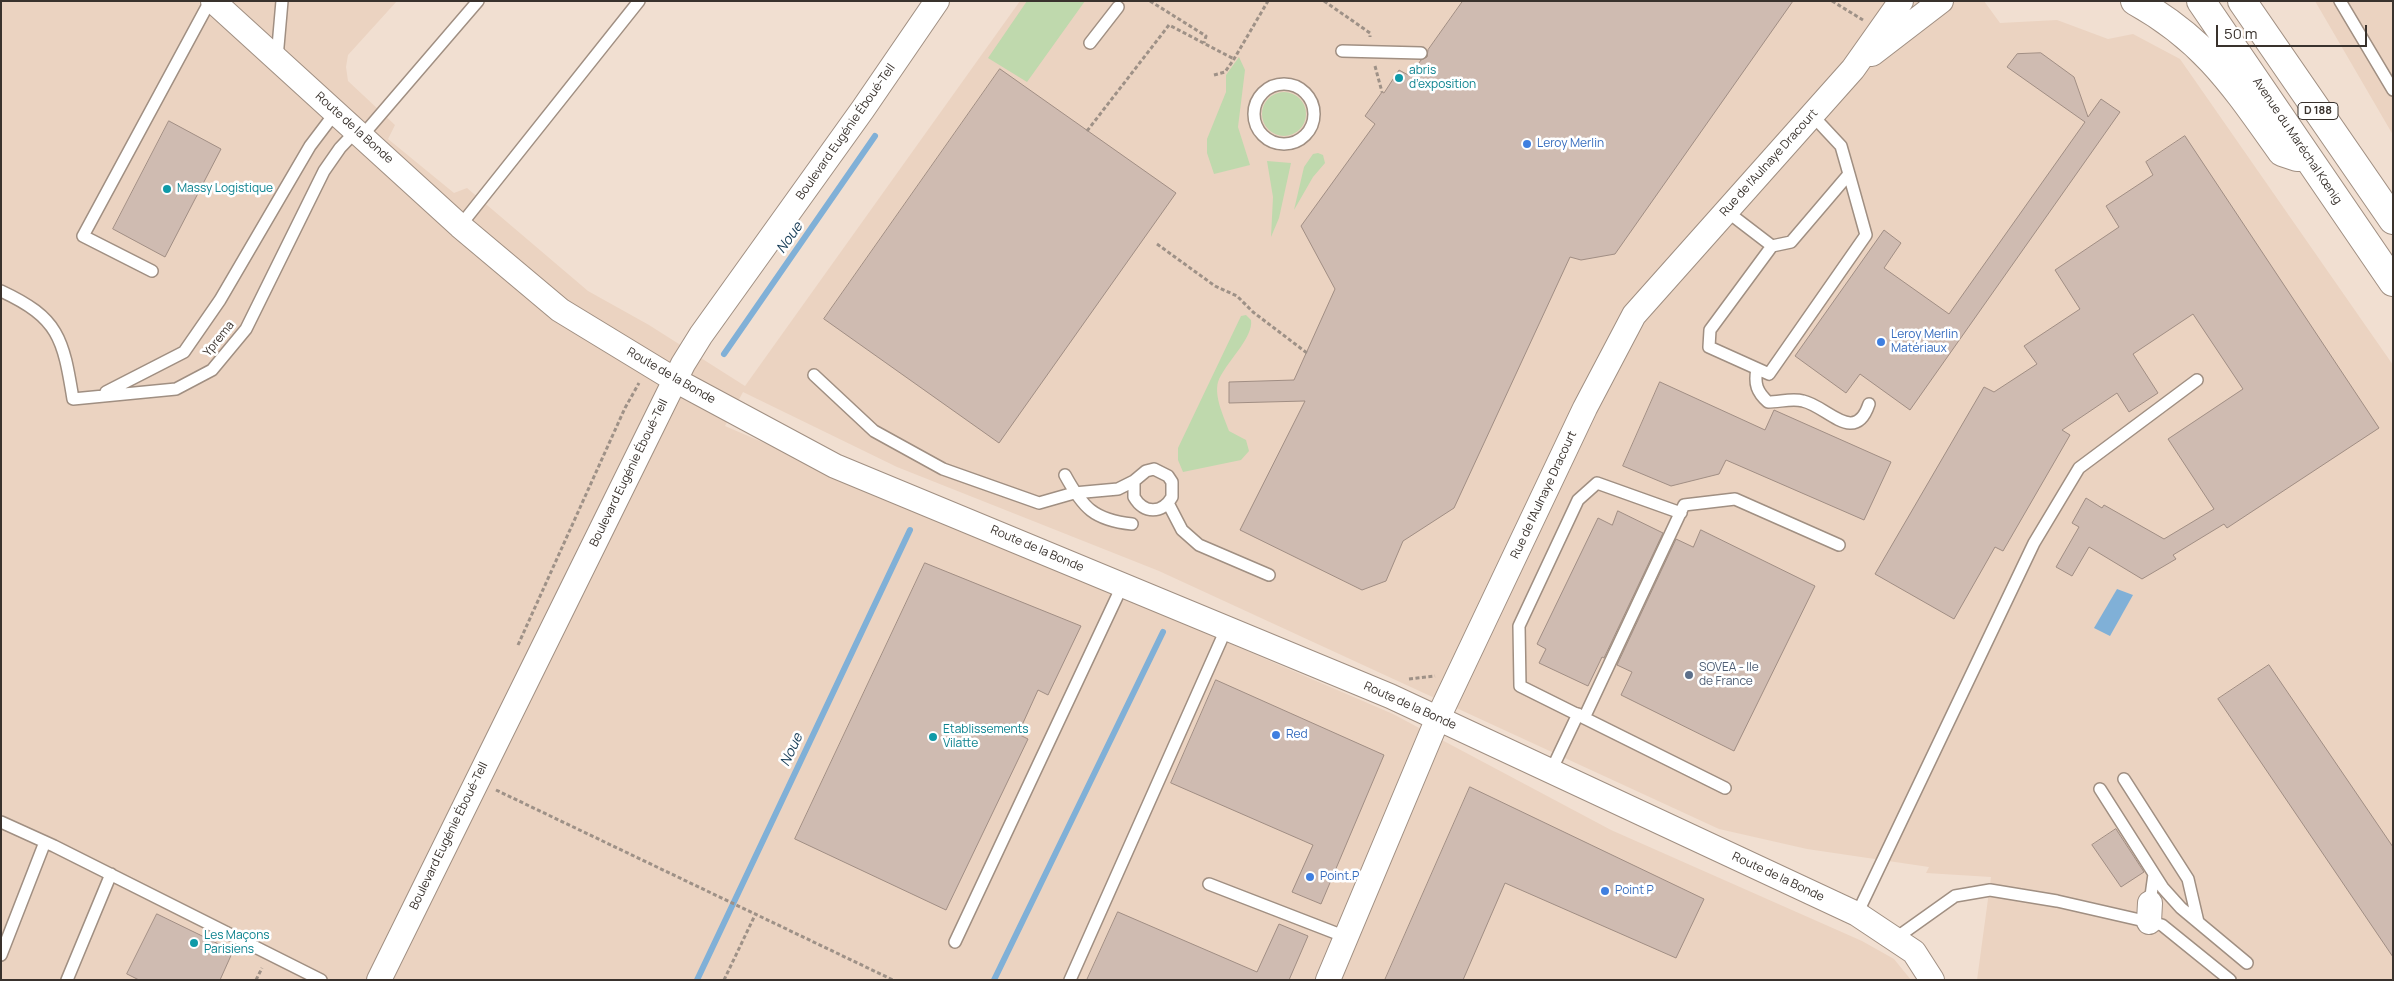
<!DOCTYPE html>
<html>
<head>
<meta charset="utf-8">
<style>
  body { margin:0 }
  #map { position:relative; width:2394px; height:981px; overflow:hidden; background:#f1dfd1; font-family:Manrope,sans-serif }
  canvas { display:block }
  .frame { position:absolute; inset:0; border:2px solid #39322d; pointer-events:none }
  .scale { position:absolute; left:2216px; top:25px; width:151px; height:22px; box-sizing:border-box; border:2px solid #39322d; border-top:0; padding-left:6px; font-size:15px; line-height:18px; white-space:nowrap; color:#39322d; -webkit-text-stroke:4px #fff; paint-order:stroke }
</style>
</head>
<body>
<div id="map">
<canvas width="2394" height="981"></canvas>
<div class="frame"></div>
<div class="scale">50 m</div>
</div>
<script>
const context = document.querySelector('canvas').getContext('2d');
context.lineJoin = 'round';
function paint(path, color) { context.fillStyle = color; context.fill(path, 'evenodd'); }
function stroke(path, color, width, dash) { context.strokeStyle = color; context.lineWidth = width; context.lineCap = dash ? 'butt' : 'round'; context.setLineDash(dash || []); context.stroke(path); }
function write(font, color, halo, rows, align = 'center') {
  context.font = font + ' Manrope,sans-serif'; context.lineWidth = 5; context.setLineDash([]); context.textBaseline = 'middle'; context.strokeStyle = halo; context.fillStyle = color; for (const [text, x, y, turn = 0] of rows) {
    context.save(); context.translate(x, y); context.rotate((+turn || 0) * Math.PI / 180); context.textAlign = isNaN(turn) ? turn : align; if (halo) context.strokeText(text, 0, 0); context.fillText(text, 0, 0); context.restore();
  }
}
paint(new Path2D(`
  M 1,1 L 397,1 L 348,55 L 346,67 L 348,81 L 395,125 L 388,139 L 454,193 L 467,188 L 588,291 L 649,325 L 745,386 L 1020,1 L 1984,1 L 2000,23 L 2057,20 L 2108,39 L 2133,34 L 2180,59 L 2393,365 L 2393,980 L 1977,980 L 1991,877 L 1926,873 L 1929,867 L 1807,849 L 1719,829 L 1159,571 L 897,467 L 743,392 L 725,426 L 1393,714 L 1611,830 L 1862,941 L 1894,959 L 1911,980 L 1,980 Z
  M 2315,1 L 2393,1 L 2393,135 Z`), '#ebd3c1');
paint(new Path2D(`
  M 1027,1 L 1085,1 L 1027,82 L 988,58 Z
  M 1239,57 L 1245,70 L 1238,127 L 1250,165 L 1214,174 L 1207,153 L 1207,139 L 1226,92 L 1226,75 Z
  M1262 114a22 22 0 1 1 44 0a22 22 0 1 1-44 0Z
  M 1318,153 L 1323,155 L 1325,163 L 1313,177 L 1294,210 L 1304,167 L 1313,154 Z
  M 1267,161 L 1291,163 L 1279,218 L 1271,237 L 1273,197 Z
  M 1246,315 L 1251,320 C 1254,338 1224,364 1218,382 C 1214,397 1224,417 1229,431 L 1246,440 L 1249,451 L 1241,460 L 1183,472 L 1178,460 L 1178,448 L 1241,316 Z`), '#bfd9ad');
paint(new Path2D(`
  M 2117,589 L 2133,595 L 2110,636 L 2094,628 Z`), '#80b0d7');
stroke(new Path2D(`
  M 724,354 L 875,136
  M 697,980 L 910,530
  M 994,980 L 1163,632`), '#80b0d7', 6);
const building = new Path2D(`
  M 1463,1 L 1793,1 L 1615,254 L 1581,260 L 1570,257 L 1454,508 L 1403,541 L 1386,581 L 1362,590 L 1240,530 L 1305,401 L 1229,403 L 1229,382 L 1294,380 L 1335,289 L 1301,226 L 1375,124 L 1365,116 L 1382,92 L 1384,93 L 1399,70 L 1410,76 L 1421,60 L 1427,57 L 1428,50 Z
  M 2041,53 L 2074,77 L 2088,117 L 2101,99 L 2120,112 L 1910,410 L 1860,374 L 1846,393 L 1795,356 L 1884,230 L 1901,243 L 1884,268 L 1949,314 L 2085,122 L 2007,67 L 2017,54 Z
  M 1000,69 L 1176,193 L 999,443 L 824,319 Z
  M 169,121 L 221,149 L 165,257 L 113,229 Z
  M 2185,136 L 2379,428 L 2227,528 L 2224,524 L 2173,555 L 2176,559 L 2142,579 L 2089,547 L 2072,576 L 2056,567 L 2079,527 L 2072,523 L 2086,498 L 2102,508 L 2104,505 L 2164,539 L 2214,509 L 2168,439 L 2243,389 L 2193,314 L 2133,354 L 2158,393 L 2129,412 L 2117,393 L 2062,430 L 2070,435 L 2003,551 L 1995,547 L 1954,619 L 1875,574 L 1984,387 L 1994,392 L 2037,364 L 2024,346 L 2080,309 L 2055,270 L 2119,227 L 2106,206 L 2153,175 L 2146,162 Z
  M 1660,382 L 1765,430 L 1774,410 L 1891,462 L 1864,520 L 1726,460 L 1719,474 L 1671,486 L 1623,466 Z
  M 1618,511 L 1663,533 L 1604,658 L 1602,657 L 1588,686 L 1539,663 L 1546,649 L 1537,644 L 1598,518 L 1612,525 Z
  M 1701,530 L 1815,586 L 1734,751 L 1621,695 L 1632,672 L 1617,665 L 1676,539 L 1693,547 Z
  M 925,563 L 1081,626 L 1048,695 L 1038,690 L 1018,734 L 1028,739 L 946,910 L 795,839 Z
  M 2269,665 L 2393,847 L 2393,957 L 2218,699 Z
  M 1216,680 L 1384,755 L 1321,904 L 1292,892 L 1313,845 L 1171,783 Z
  M 1470,787 L 1704,899 L 1676,958 L 1505,883 L 1463,980 L 1385,980 Z
  M 2116,829 L 2144,872 L 2121,887 L 2092,845 Z
  M 1118,912 L 1257,972 L 1279,924 L 1308,936 L 1289,980 L 1087,980 Z
  M 157,914 L 233,951 L 220,980 L 139,980 L 127,974 Z`);
paint(building, '#cfbbb1');
stroke(building, '#a18e84', 1);
const service = new Path2D(`
  M 2340,1 L 2393,90
  M 1090,43 L 1118,7
  M 1342,51 L 1421,53
  M 277,58 L 282,1
  M1254 114a30 30 0 1 1 60 0a30 30 0 1 1-60 0Z
  M 362,136 L 478,1
  M 1725,210 L 1772,246 L 1791,242 L 1849,174 L 1841,146 L 1812,115
  M 460,226 L 639,1
  M 1772,246 L 1710,330 L 1709,347 L 1769,374 L 1866,235 L 1849,174
  M 152,271 L 83,236 L 210,1
  M 1,291 C 59,318 63,338 73,399 L 176,389 L 212,370 L 246,329 L 324,171 L 340,148 L 357,130
  M 1757,369 C 1754,384 1757,392 1768,402 C 1780,402 1792,398 1803,401 C 1827,406 1855,446 1869,404
  M 814,375 L 874,431 L 943,469 L 1039,503 L 1074,493 L 1118,489 L 1134,481 L 1146,471 L 1154,469 L 1168,476 L 1172,482 L 1172,497 C 1162,514 1144,514 1134,497 L 1134,481
  M 106,392 L 184,352 L 220,300 L 310,146 L 335,113
  M 1065,475 C 1083,508 1094,520 1132,524
  M 1168,503 L 1182,530 L 1199,545 L 1269,575
  M 1681,513 L 1597,483 L 1578,500 L 1519,626 L 1520,686 L 1725,788
  M 1584,718 L 1684,505 L 1735,499 L 1839,545
  M 1551,771 L 1578,714
  M 2124,779 L 2188,879 L 2198,922
  M 2100,789 L 2163,888 L 2181,908 L 2247,963
  M 1,822 L 54,846 L 321,980
  M 1209,884 L 1346,937
  M 2150,903 L 2154,874
  M 1857,914 L 2034,543 L 2079,468 L 2197,380
  M 1896,938 L 1955,896 L 1990,890 L 2057,901 L 2162,925 L 2230,980
  M 955,942 L 1123,584
  M 1,955 L 45,842
  M 67,980 L 111,874
  M 1070,980 L 1227,627`);
const minor = new Path2D(`
  M 213,1 L 460,226 L 560,310 L 675,380 L 835,466 L 1390,696 L 1857,914 L 1914,952 L 1932,980
  M 1872,54 L 1941,1
  M 2149,922 L 2150,903
  M 379,980 L 683,364 L 701,335 L 863,109 L 937,1
  M 1328,980 L 1438,718 L 1585,408 L 1634,315 L 1853,69 L 1901,1`);
const primary = new Path2D(`
  M 2135,1 C 2207,41 2236,88 2282,152 L 2297,157
  M 2201,1 L 2393,282
  M 2242,1 L 2393,220`);
stroke(service, '#a08f82', 14);
stroke(minor, '#a08f82', 26);
stroke(primary, '#a08f82', 30);
stroke(new Path2D(`
  M 1150,1 L 1206,36 L 1204,43
  M 1324,1 L 1370,33 L 1370,37
  M 1832,1 L 1863,20
  M 1375,66 L 1382,92
  M 1214,75 L 1225,72 L 1234,59 L 1268,1
  M 1087,131 L 1169,25 L 1234,59
  M 1157,244 L 1215,286 L 1237,296 L 1253,312 L 1307,353
  M 518,645 L 625,408 L 639,383
  M 1409,679 L 1435,676
  M 496,790 L 893,980
  M 256,980 L 262,968
  M 724,980 L 756,913`), '#9e9187', 3, [4, 2.5]);
stroke(service, '#fff', 11);
stroke(minor, '#fff', 24);
stroke(primary, '#fff', 28);
for (const [x, y, r, color] of [
  [1399,78,5,"#0f9aa8"],
  [1527,144,5,"#3f7fe0"],
  [167,189,5,"#0f9aa8"],
  [1881,342,5,"#3f7fe0"],
  [1689,675,5,"#5c6f8a"],
  [1276,735,5,"#3f7fe0"],
  [933,737,5,"#0f9aa8"],
  [1310,877,5,"#3f7fe0"],
  [1605,891,5,"#3f7fe0"],
  [194,943,5,"#0f9aa8"]
]) { const dot = new Path2D(); dot.arc(x, y, r, 0, 2 * Math.PI); context.fillStyle = color; context.fill(dot); stroke(dot, '#fff', 2); }
for (const [x, y, w] of [
  [2318,111,40]
]) { const box = new Path2D(); box.roundRect(x - w / 2, y - 8.5, w, 17, 4); context.fillStyle = '#fff'; context.fill(box); stroke(box, '#39322d', 1); }
write('bold 11px', '#39322d', null, [
  ["D 188",2318,111]
]);
write('12px', '#0d838f', '#fff', [
  ["abris",1409,71],
  ["d’exposition",1409,85],
  ["Massy Logistique",177,189],
  ["Etablissements",943,730],
  ["Vilatte",943,744],
  ["Les Maçons",204,936],
  ["Parisiens",204,950]
], 'left');
write('12px', '#39322d', '#fff', [
  ["Route de la Bonde",354,128,42],
  ["Boulevard Eugénie Éboué-Tell",846,132,-55],
  ["Avenue du Maréchal Kœnig",2297,141,56],
  ["Rue de l'Aulnaye Dracourt",1769,163,-48],
  ["Yprema",219,339,-51],
  ["Route de la Bonde",671,376,30],
  ["Boulevard Eugénie Éboué-Tell",629,473,-64],
  ["Rue de l'Aulnaye Dracourt",1544,495,-65],
  ["Route de la Bonde",1037,549,23],
  ["Route de la Bonde",1410,706,24],
  ["Boulevard Eugénie Éboué-Tell",449,836,-64],
  ["Route de la Bonde",1778,877,25]
]);
write('12px', '#366cbe', '#fff', [
  ["Leroy Merlin",1537,144],
  ["Leroy Merlin",1891,335],
  ["Matériaux",1891,349],
  ["Red",1286,735],
  ["Point.P",1320,877],
  ["Point P",1615,891]
], 'left');
write('12px', '#4e5e75', '#fff', [
  ["SOVEA - Ile",1699,668],
  ["de France",1699,682]
], 'left');
write('italic 14px', '#153b56', '#fff', [
  ["Noue",790,238,-55],
  ["Noue",792,750,-65]
]);
</script>
</body>
</html>
